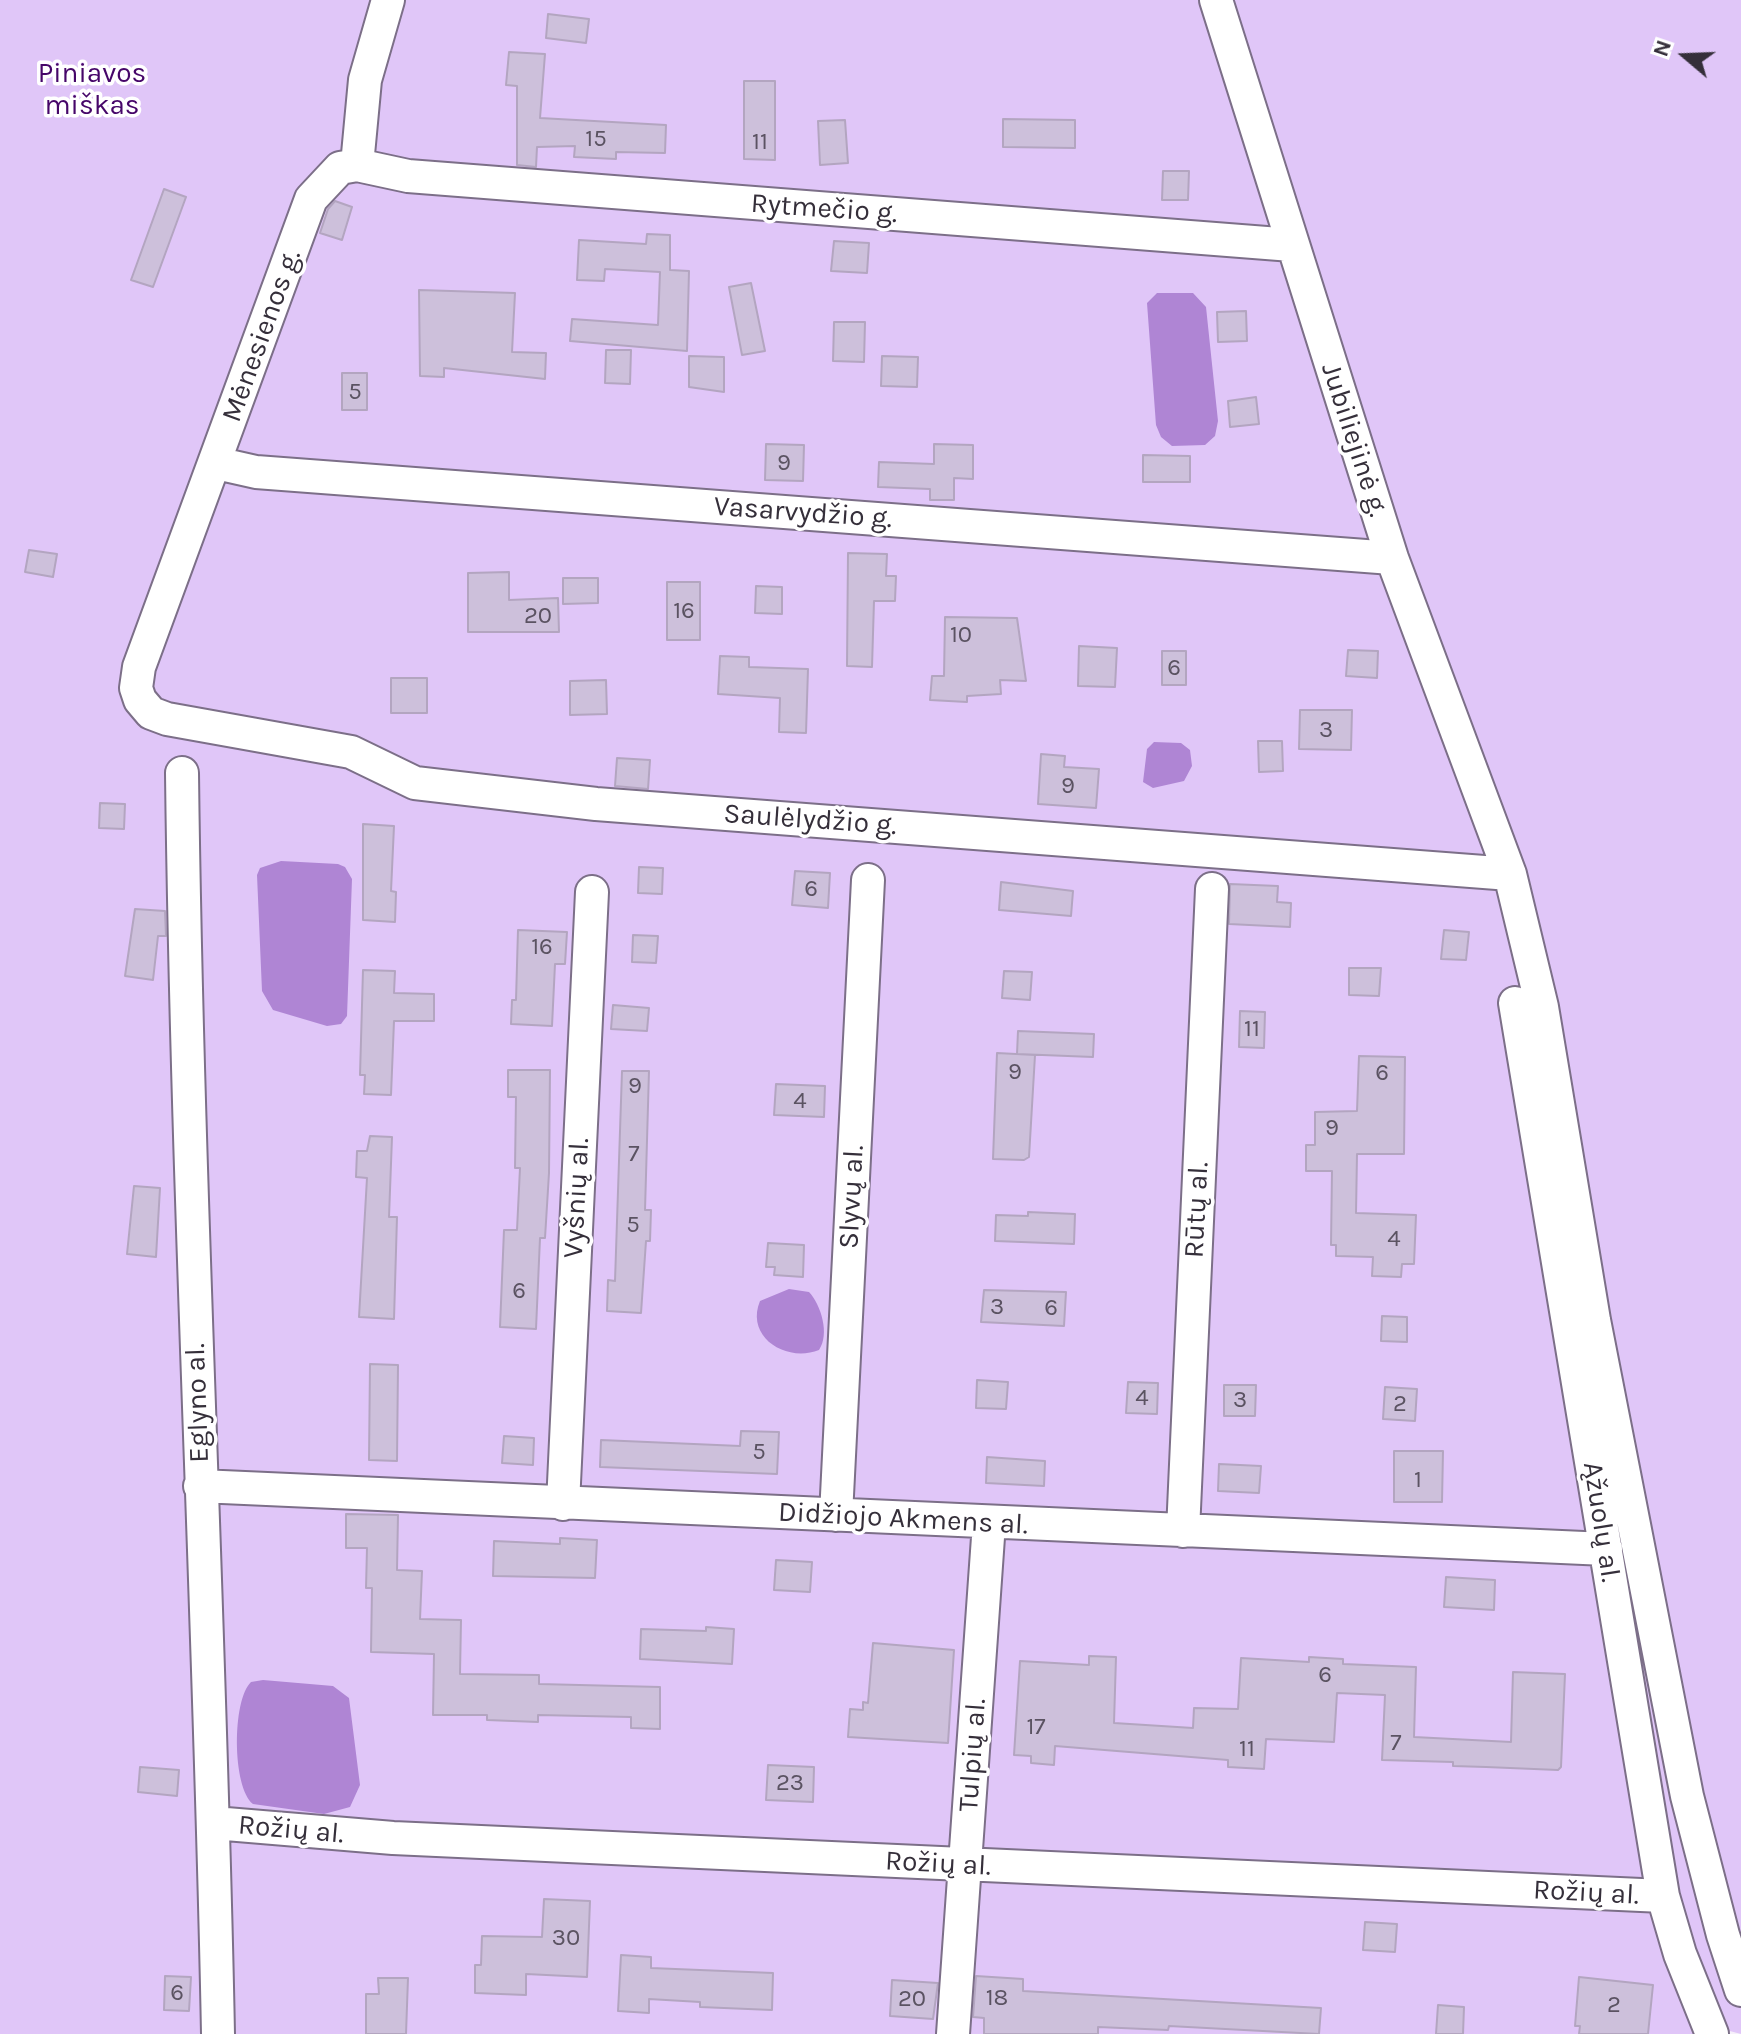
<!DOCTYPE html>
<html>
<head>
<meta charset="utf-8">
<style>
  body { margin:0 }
  #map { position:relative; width:1741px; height:2034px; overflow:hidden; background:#f6f0fb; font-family:Karla,sans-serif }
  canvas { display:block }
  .north { position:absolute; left:1645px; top:16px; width:80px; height:80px; -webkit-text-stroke:6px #fff; paint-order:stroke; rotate:289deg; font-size:22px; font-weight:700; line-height:32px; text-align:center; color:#352f3a }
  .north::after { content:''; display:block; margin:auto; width:28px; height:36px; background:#352f3a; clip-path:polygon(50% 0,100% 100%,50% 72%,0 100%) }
</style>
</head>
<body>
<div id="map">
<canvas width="1741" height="2034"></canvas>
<div class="north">N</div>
</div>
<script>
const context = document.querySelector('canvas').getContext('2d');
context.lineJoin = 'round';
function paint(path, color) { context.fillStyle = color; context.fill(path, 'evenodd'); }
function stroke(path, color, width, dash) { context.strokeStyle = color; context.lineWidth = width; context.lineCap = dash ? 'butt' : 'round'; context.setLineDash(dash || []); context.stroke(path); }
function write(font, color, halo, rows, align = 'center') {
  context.font = font + ' Karla,sans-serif'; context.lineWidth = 7; context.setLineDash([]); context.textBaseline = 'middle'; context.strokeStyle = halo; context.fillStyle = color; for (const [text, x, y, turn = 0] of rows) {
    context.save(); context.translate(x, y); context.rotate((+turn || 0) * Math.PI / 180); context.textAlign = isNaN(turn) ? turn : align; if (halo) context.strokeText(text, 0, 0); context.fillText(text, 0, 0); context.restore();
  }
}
paint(new Path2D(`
  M 0,0 L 1741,0 L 1741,2034 L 1726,2030 L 1727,2034 L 0,2034 Z`), '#e0c6f8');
paint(new Path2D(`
  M 1157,293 L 1193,293 L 1206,307 L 1218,421 L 1215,436 L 1205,445 L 1172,446 L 1161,437 L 1156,425 L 1147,303 Z
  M 1154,742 L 1181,743 L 1190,750 L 1192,766 L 1184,781 L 1153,788 L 1143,782 L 1147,749 Z
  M 281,861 L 338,864 L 345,867 L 352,879 L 347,1016 L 341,1024 L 327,1026 L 273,1010 L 262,991 L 257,875 L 260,868 Z
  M 789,1289 L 809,1292 C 821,1305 830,1334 819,1350 C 786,1363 745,1337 760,1301 Z
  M 263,1680 L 333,1686 L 349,1698 L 360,1785 L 350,1807 L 324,1814 L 253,1804 C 232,1787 232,1700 251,1682 Z`), '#af85d4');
const building = new Path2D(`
  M 548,14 L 589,19 L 586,43 L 546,38 Z
  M 509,52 L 545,54 L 540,118 L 666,125 L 665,153 L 616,152 L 616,159 L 574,157 L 575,146 L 537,147 L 536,167 L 517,165 L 517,86 L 506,85 Z
  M 744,81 L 775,81 L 775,160 L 744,159 Z
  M 1003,119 L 1075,120 L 1075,148 L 1003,147 Z
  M 845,120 L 848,163 L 820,165 L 818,121 Z
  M 1163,171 L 1189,171 L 1188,200 L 1162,200 Z
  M 164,189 L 186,197 L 153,287 L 131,280 Z
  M 335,201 L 352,207 L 342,240 L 320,233 L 328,209 Z
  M 647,234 L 670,235 L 670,270 L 689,271 L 687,351 L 570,341 L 572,319 L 658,325 L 660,272 L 605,269 L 604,281 L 577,280 L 579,240 L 646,244 Z
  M 834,241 L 869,243 L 867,273 L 831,271 Z
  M 751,283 L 765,351 L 742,355 L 729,287 Z
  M 419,290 L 515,293 L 512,352 L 546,353 L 545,379 L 444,368 L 444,377 L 420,376 Z
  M 1246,311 L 1247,341 L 1218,342 L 1217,312 Z
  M 834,322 L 865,322 L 864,362 L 833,361 Z
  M 606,350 L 631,350 L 630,384 L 605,383 Z
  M 689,356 L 724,357 L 724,392 L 689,387 Z
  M 882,356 L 918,357 L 917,387 L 881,386 Z
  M 342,373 L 367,373 L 367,410 L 342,410 Z
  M 1256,397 L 1259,424 L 1230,427 L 1228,401 Z
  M 766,444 L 804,445 L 803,481 L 765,480 Z
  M 934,444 L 973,445 L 973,479 L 954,478 L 954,500 L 930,500 L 930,489 L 878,487 L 879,462 L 934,464 Z
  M 1143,455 L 1190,456 L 1190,482 L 1143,482 Z
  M 29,550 L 57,554 L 53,577 L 25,572 Z
  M 848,553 L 887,554 L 886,576 L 896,576 L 895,601 L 874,601 L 872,667 L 847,666 Z
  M 509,572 L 509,600 L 558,598 L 559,632 L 468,632 L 468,573 Z
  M 563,578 L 598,578 L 598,603 L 563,604 Z
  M 667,582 L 700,582 L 700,640 L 667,640 Z
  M 756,586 L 782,587 L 782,614 L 755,613 Z
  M 945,617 L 1017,618 L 1026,681 L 1000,680 L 1001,694 L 967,696 L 967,702 L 930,700 L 932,676 L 944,676 Z
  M 1079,646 L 1117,648 L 1115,687 L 1078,686 Z
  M 1348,650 L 1378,651 L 1377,678 L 1346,676 Z
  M 1162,651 L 1186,651 L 1186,685 L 1162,685 Z
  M 720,656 L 749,657 L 749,667 L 808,669 L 806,733 L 779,732 L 780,698 L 718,694 Z
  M 391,678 L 427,678 L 427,713 L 391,713 Z
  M 606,680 L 607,714 L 570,715 L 570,681 Z
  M 1300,710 L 1352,710 L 1351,750 L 1299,749 Z
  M 1258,741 L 1282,741 L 1283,771 L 1259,772 Z
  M 1041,754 L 1065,756 L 1064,767 L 1099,769 L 1096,808 L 1038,804 Z
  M 617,758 L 650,760 L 648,789 L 615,786 Z
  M 100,803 L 125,804 L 124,829 L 99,828 Z
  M 363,824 L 394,826 L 391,891 L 396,892 L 395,922 L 363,920 Z
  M 639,867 L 663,868 L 662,894 L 638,893 Z
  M 795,871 L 830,873 L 828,908 L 792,905 Z
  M 1001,882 L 1073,891 L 1071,916 L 999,910 Z
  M 1230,884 L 1278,886 L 1277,902 L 1291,903 L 1290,927 L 1229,924 Z
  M 135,909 L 165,911 L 166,936 L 158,936 L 153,980 L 125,976 Z
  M 518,930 L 567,932 L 565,964 L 555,964 L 552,1026 L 511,1024 L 512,1000 L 516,1000 Z
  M 1444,930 L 1469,932 L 1466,960 L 1441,959 Z
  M 633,935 L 658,936 L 656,963 L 632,962 Z
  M 1349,968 L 1381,968 L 1379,996 L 1349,995 Z
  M 363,970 L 395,971 L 394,993 L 434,994 L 434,1021 L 394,1021 L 391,1095 L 364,1094 L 365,1075 L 360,1075 Z
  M 1004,971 L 1032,972 L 1030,1000 L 1002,998 Z
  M 613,1005 L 649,1008 L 647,1031 L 611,1029 Z
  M 1240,1011 L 1265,1012 L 1264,1048 L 1239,1047 Z
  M 1018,1031 L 1094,1034 L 1093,1057 L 1017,1054 Z
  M 997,1053 L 1035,1055 L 1029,1157 L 1024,1160 L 993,1159 Z
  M 1359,1056 L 1405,1057 L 1404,1154 L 1357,1154 L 1356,1213 L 1416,1215 L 1414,1264 L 1402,1264 L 1401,1277 L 1372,1276 L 1373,1257 L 1336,1256 L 1336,1245 L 1331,1245 L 1332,1171 L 1306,1171 L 1306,1145 L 1315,1145 L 1315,1112 L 1357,1111 Z
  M 508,1070 L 550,1070 L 549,1173 L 545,1238 L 540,1238 L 536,1329 L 500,1327 L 504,1230 L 517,1230 L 520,1168 L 515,1168 L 516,1097 L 508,1097 Z
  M 622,1071 L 649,1071 L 645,1210 L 651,1210 L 650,1241 L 646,1241 L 641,1313 L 607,1311 L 608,1280 L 615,1281 Z
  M 776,1084 L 825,1086 L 824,1117 L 774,1115 Z
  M 370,1136 L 392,1137 L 389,1217 L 397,1217 L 394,1319 L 359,1317 L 367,1178 L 356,1177 L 357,1151 L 367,1151 Z
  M 134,1186 L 160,1188 L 156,1257 L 127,1254 Z
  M 1028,1212 L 1075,1214 L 1074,1244 L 995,1241 L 996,1215 L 1028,1216 Z
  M 768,1243 L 804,1245 L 803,1277 L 774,1275 L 775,1267 L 766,1267 Z
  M 984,1290 L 1066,1292 L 1064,1326 L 981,1322 Z
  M 1382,1316 L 1407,1317 L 1407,1342 L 1381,1341 Z
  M 370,1364 L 398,1365 L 397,1461 L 369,1460 Z
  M 977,1380 L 1008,1382 L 1006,1409 L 976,1408 Z
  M 1128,1382 L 1158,1383 L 1157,1414 L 1126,1413 Z
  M 1224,1385 L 1256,1385 L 1255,1416 L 1224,1416 Z
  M 1385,1387 L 1417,1389 L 1415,1421 L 1383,1419 Z
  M 741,1431 L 779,1432 L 777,1474 L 600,1467 L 601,1440 L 740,1446 Z
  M 504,1436 L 534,1438 L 533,1465 L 502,1463 Z
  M 1394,1451 L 1443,1451 L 1442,1502 L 1394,1502 Z
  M 987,1457 L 1045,1461 L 1044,1486 L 986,1483 Z
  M 1219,1464 L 1261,1466 L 1259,1493 L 1218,1491 Z
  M 346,1514 L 398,1515 L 397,1570 L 422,1571 L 420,1619 L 461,1620 L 460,1674 L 539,1675 L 539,1684 L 660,1687 L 660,1729 L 631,1728 L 631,1717 L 538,1715 L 538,1722 L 487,1720 L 487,1715 L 433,1715 L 434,1654 L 371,1652 L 372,1588 L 366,1588 L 367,1548 L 346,1548 Z
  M 560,1538 L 597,1540 L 595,1578 L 493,1576 L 494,1541 L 560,1544 Z
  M 776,1560 L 812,1562 L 810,1592 L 774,1590 Z
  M 1446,1577 L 1495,1580 L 1494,1610 L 1444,1607 Z
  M 706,1627 L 734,1629 L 732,1664 L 640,1659 L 641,1629 L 706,1631 Z
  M 873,1643 L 954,1650 L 948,1743 L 848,1737 L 850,1709 L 863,1710 L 863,1702 L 868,1703 Z
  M 1089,1656 L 1116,1657 L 1114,1723 L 1193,1728 L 1194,1708 L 1238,1709 L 1241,1658 L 1309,1662 L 1309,1657 L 1343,1659 L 1343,1664 L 1416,1667 L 1414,1737 L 1511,1742 L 1513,1672 L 1565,1674 L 1561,1767 L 1558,1770 L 1486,1767 L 1453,1766 L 1453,1762 L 1382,1760 L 1385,1695 L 1337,1693 L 1334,1742 L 1266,1739 L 1264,1769 L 1228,1767 L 1228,1760 L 1055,1746 L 1054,1765 L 1031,1763 L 1031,1756 L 1014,1755 L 1020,1661 L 1089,1665 Z
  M 768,1765 L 814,1767 L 813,1802 L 766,1800 Z
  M 140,1767 L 179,1770 L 177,1796 L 138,1792 Z
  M 544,1899 L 590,1901 L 587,1977 L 526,1974 L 526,1995 L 475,1993 L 475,1965 L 481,1965 L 482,1936 L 542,1937 Z
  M 1365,1922 L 1397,1924 L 1395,1952 L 1363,1950 Z
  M 621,1955 L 651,1957 L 651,1968 L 773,1973 L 772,2010 L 700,2007 L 700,2002 L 649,1999 L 649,2013 L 618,2011 Z
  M 165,1976 L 191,1977 L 189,2011 L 164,2010 Z
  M 976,1976 L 1023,1979 L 1023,1991 L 1321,2008 L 1319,2034 L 1169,2026 L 1168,2030 L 1098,2027 L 1098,2034 L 984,2034 L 984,2018 L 973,2017 Z
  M 1579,1977 L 1653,1985 L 1648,2034 L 1579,2034 L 1580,2026 L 1575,2026 Z
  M 378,1978 L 408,1978 L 406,2034 L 366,2034 L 366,1994 L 379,1994 Z
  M 892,1980 L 938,1983 L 933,2019 L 890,2016 Z
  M 1438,2005 L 1464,2007 L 1463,2034 L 1436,2034 Z`);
paint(building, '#cdc0db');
stroke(building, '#b3a5c0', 2);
const street = new Path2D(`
  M 388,0 L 365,80 L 357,165 L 340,168 L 311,199 L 139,667 L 136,688 L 140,700 L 151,713 L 167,719 L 351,752 L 415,783 L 596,804 L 1510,874
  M 1216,0 L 1392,558 L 1510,874 L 1542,1007 L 1594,1320 L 1687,1796 L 1723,1935 L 1741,1990
  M 357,165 L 408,176 L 1292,245
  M 216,463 L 256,472 L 1392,558
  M 182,773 C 187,1193 210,1613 218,2034
  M 1515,1003 L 1663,1896 L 1680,1954 L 1712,2034
  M 200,1486 L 1606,1549
  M 563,1504 L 592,892
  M 836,1515 L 868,880
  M 1183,1531 L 1212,889
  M 214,1823 L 393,1838 L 1663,1896
  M 953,2034 L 989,1523`);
stroke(street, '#7c6f88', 36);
stroke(street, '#fff', 32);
write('24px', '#5b5362', null, [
  ["15",596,139],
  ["11",760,142],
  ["5",355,392],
  ["9",784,463],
  ["16",684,611],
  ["20",538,616],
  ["10",961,635],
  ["6",1174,668],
  ["3",1326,730],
  ["9",1068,786],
  ["6",811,889],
  ["16",542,947],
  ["11",1252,1029],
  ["9",1015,1072],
  ["6",1382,1073],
  ["9",635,1086],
  ["4",800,1101],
  ["9",1332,1128],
  ["7",634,1154],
  ["5",633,1225],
  ["4",1394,1239],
  ["6",519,1291],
  ["3",997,1307],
  ["6",1051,1308],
  ["4",1142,1398],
  ["3",1240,1400],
  ["2",1400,1404],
  ["5",759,1452],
  ["1",1418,1480],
  ["6",1325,1675],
  ["17",1036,1727],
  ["7",1396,1743],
  ["11",1247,1749],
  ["23",790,1783],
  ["30",566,1938],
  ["6",177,1993],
  ["18",997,1998],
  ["20",912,1999],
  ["2",1614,2005]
]);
write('28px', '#460669', '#fff', [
  ["Piniavos",92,74],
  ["miškas",92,106]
]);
write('28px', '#352f3a', '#fff', [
  ["Rytmečio g.",824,209,4],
  ["Mėnesienos g.",262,336,-70],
  ["Jubiliejinė g.",1354,440,72],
  ["Vasarvydžio g.",803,513,4],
  ["Saulėlydžio g.",810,820,4],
  ["Slyvų al.",852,1197,-87],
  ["Vyšnių al.",577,1198,-87],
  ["Rūtų al.",1197,1210,-87],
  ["Eglyno al.",198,1403,-92],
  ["Didžiojo Akmens al.",903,1519,3],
  ["Ąžuolų al.",1601,1522,81],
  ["Tulpių al.",973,1755,-86],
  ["Rožių al.",291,1830,5],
  ["Rožių al.",938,1864,3],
  ["Rožių al.",1586,1893,3]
]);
</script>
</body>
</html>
